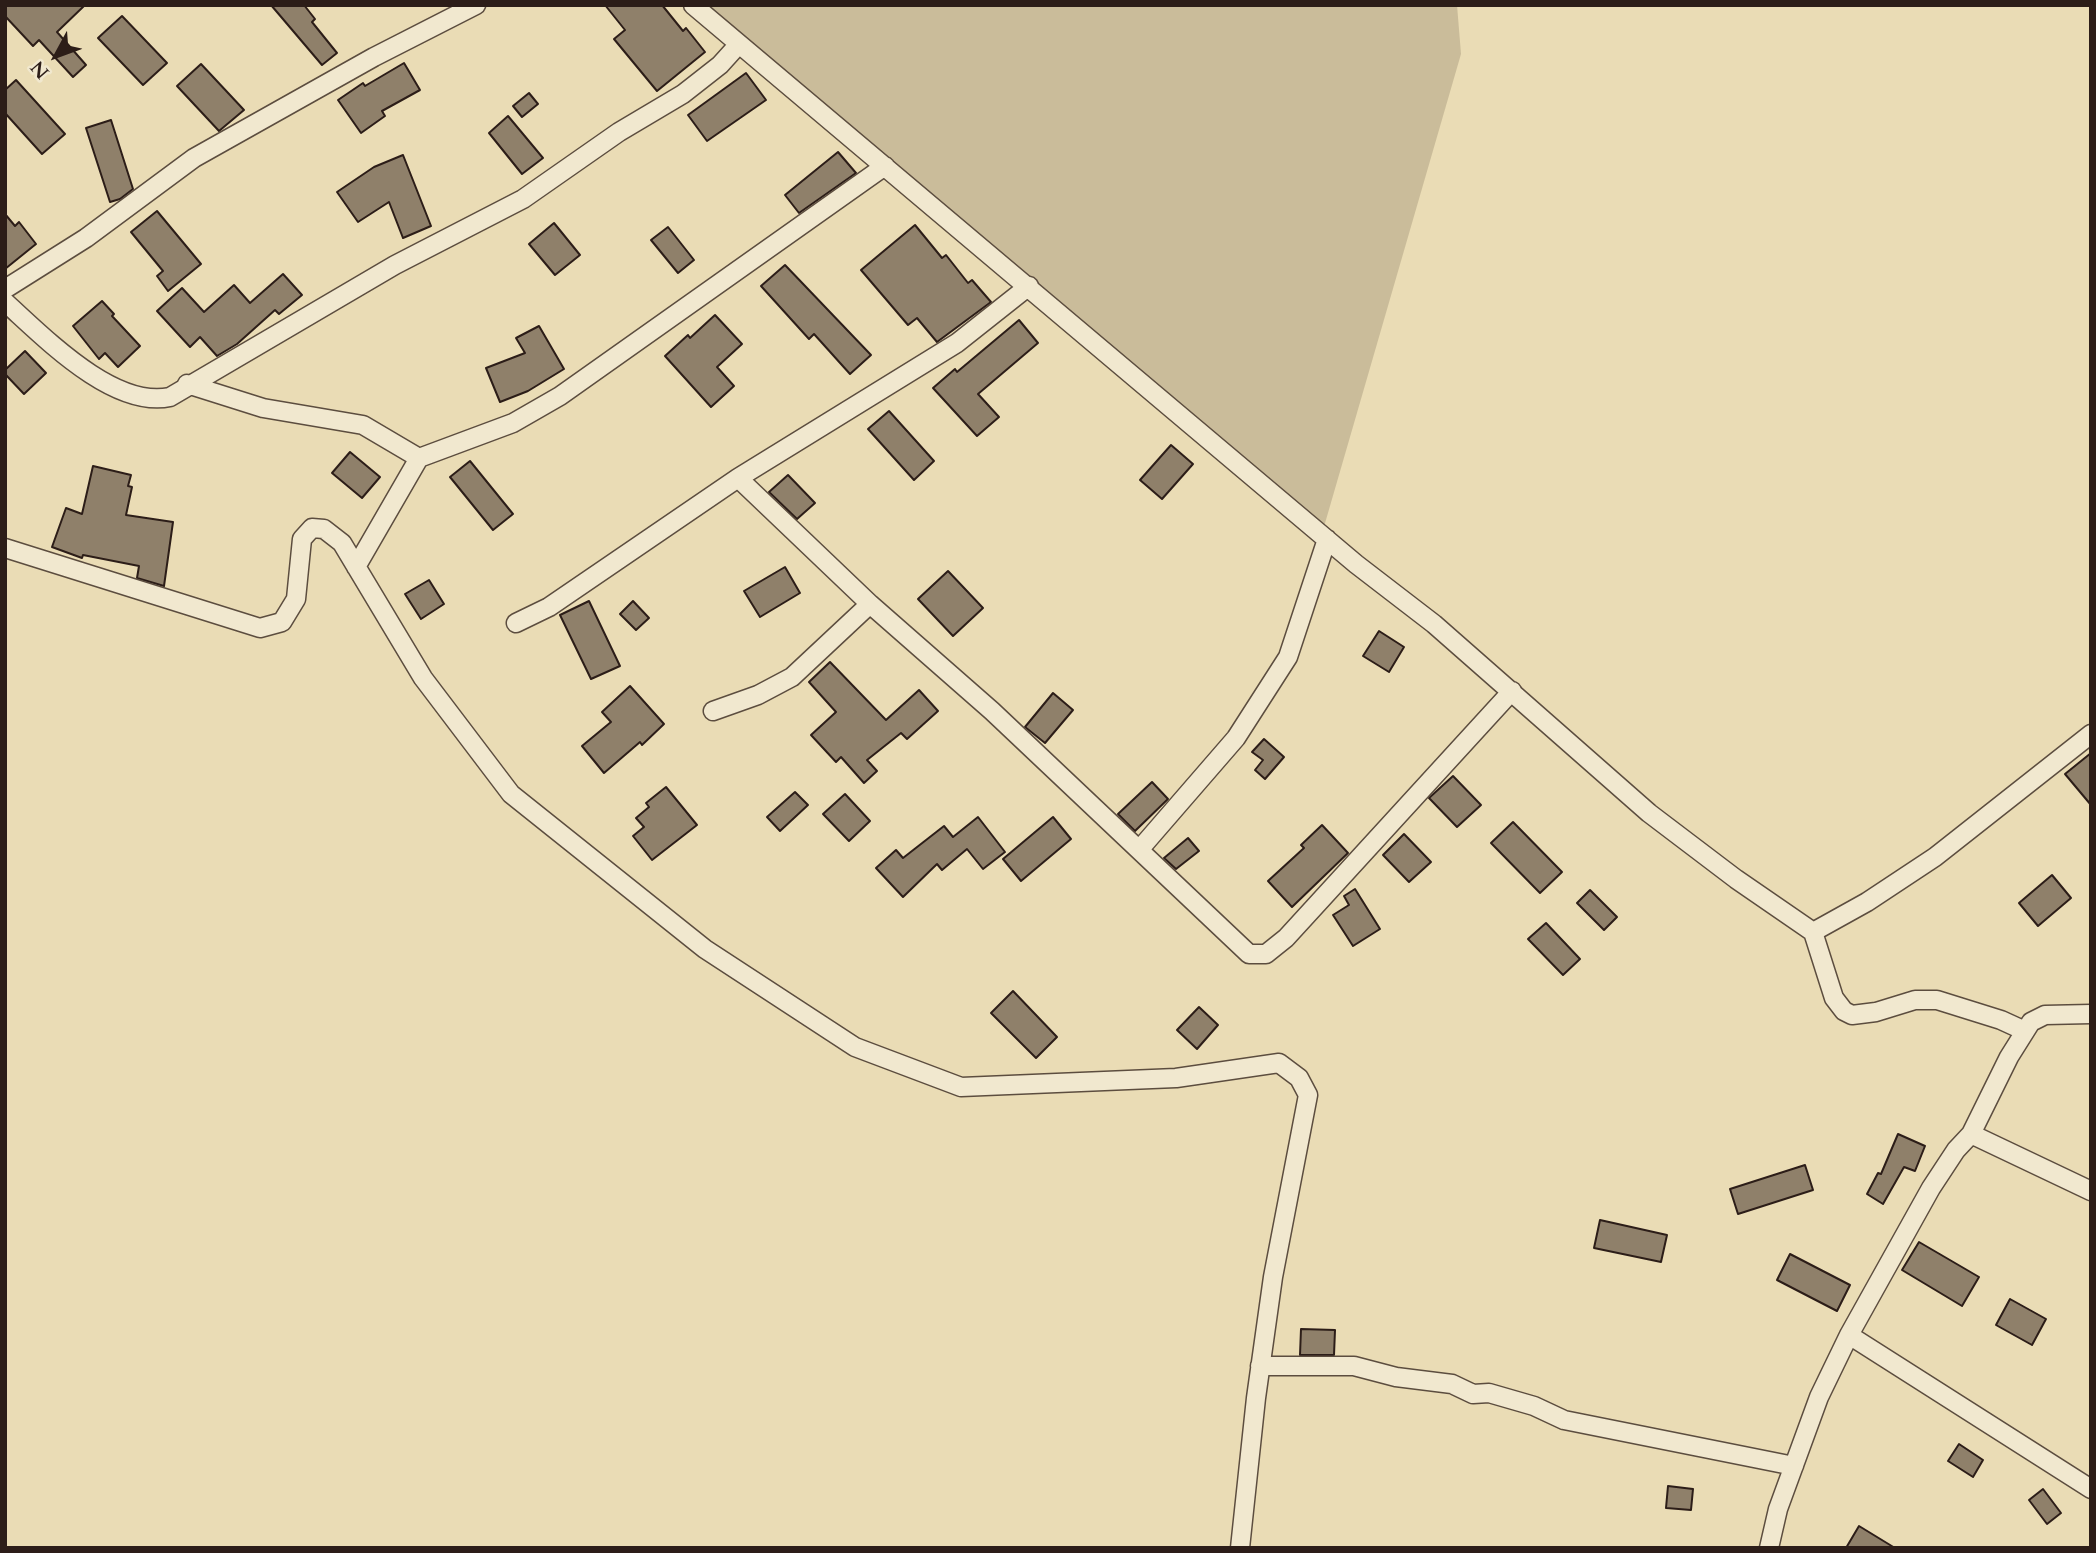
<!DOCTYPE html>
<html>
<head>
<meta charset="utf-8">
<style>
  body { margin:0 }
  #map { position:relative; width:2096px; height:1553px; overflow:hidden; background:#eadcb5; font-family:Cardo,serif }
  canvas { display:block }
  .frame { position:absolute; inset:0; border:7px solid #2c1d18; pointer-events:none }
  .north { position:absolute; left:21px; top:21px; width:70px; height:70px; -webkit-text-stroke:5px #f1e8cf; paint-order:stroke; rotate:229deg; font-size:19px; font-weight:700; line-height:28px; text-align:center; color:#2c1d18 }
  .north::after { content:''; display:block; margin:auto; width:24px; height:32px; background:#2c1d18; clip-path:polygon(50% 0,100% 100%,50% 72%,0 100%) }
</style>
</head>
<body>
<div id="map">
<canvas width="2096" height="1553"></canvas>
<div class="frame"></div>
<div class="north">N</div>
</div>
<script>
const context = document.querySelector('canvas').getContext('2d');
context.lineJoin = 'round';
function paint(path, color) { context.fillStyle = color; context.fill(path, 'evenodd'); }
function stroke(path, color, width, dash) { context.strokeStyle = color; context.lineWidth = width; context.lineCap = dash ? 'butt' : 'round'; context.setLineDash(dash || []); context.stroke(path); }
paint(new Path2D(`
  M 704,5 L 1457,5 L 1461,54 L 1321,537 Z`), '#cabc9a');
const building = new Path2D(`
  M 5,5 L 85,5 L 57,32 L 86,65 L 73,77 L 39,40 L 33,46 L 5,16 Z
  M 271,5 L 304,5 L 315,19 L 312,22 L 337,53 L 322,65 Z
  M 605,5 L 662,5 L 683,31 L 686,28 L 705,52 L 657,91 L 614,39 L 625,30 Z
  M 122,16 L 167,63 L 143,85 L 98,38 Z
  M 404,63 L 420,90 L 382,111 L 385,116 L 361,133 L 338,100 L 363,83 L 365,86 Z
  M 201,64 L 244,110 L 219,131 L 177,86 Z
  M 746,73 L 766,100 L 707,141 L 688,115 Z
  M 16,80 L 65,134 L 42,154 L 5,113 L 5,90 Z
  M 529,93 L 538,104 L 522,117 L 513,106 Z
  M 508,116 L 543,158 L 522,174 L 489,133 Z
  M 111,120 L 133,189 L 120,199 L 110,202 L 86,128 Z
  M 838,152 L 856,173 L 799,213 L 785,195 Z
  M 403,155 L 431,226 L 403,238 L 389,202 L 358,222 L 337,192 L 374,167 Z
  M 157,211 L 201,264 L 168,291 L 157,276 L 163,271 L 131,232 Z
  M 5,214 L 15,226 L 19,222 L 36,244 L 5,269 Z
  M 554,223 L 580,255 L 555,275 L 529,244 Z
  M 915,225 L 942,258 L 946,255 L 968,283 L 972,280 L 991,302 L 937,342 L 917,318 L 908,325 L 861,270 Z
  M 668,227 L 694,260 L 678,273 L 651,240 Z
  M 785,265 L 871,355 L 850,374 L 814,334 L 809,339 L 761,286 Z
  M 283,274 L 302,295 L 279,314 L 275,310 L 237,344 L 217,356 L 200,337 L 190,347 L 157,311 L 182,288 L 204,312 L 234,285 L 250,303 Z
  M 102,301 L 114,314 L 112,316 L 140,346 L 118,367 L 105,353 L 99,359 L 73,326 Z
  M 715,315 L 742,344 L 717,367 L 734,386 L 711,407 L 665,356 L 688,335 L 690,338 Z
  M 1019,320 L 1038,343 L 978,394 L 999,417 L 977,436 L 933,388 L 955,369 L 957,372 Z
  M 539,326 L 564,369 L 528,391 L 500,402 L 486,368 L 525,353 L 516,338 Z
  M 25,351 L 46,373 L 24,394 L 5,374 L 5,370 Z
  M 889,411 L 934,461 L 914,480 L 868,429 Z
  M 1171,445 L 1193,464 L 1162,499 L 1140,480 Z
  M 350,452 L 380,477 L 362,498 L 332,473 Z
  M 470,461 L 513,514 L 493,530 L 450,477 Z
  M 93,466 L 131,475 L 128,486 L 132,487 L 126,515 L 173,522 L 164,586 L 137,578 L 139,566 L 83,555 L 82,558 L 52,547 L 66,508 L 82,514 Z
  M 788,475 L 815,503 L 797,519 L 769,492 Z
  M 785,567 L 800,593 L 760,617 L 744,591 Z
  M 948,571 L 983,608 L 953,636 L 918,599 Z
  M 429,580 L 444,604 L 421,619 L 405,594 Z
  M 589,601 L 620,666 L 591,679 L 560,615 Z
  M 633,601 L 649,618 L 636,630 L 620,614 Z
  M 1379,631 L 1404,647 L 1389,672 L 1363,656 Z
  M 830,662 L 886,720 L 919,690 L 938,711 L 907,739 L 901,733 L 867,760 L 877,771 L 864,783 L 841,757 L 836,762 L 811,735 L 836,712 L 809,682 Z
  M 630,686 L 664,724 L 642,745 L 640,742 L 604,773 L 582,746 L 611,722 L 602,712 Z
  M 1053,693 L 1073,710 L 1045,743 L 1025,727 Z
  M 1264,739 L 1284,757 L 1265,779 L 1255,770 L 1263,760 L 1252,752 Z
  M 2091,753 L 2091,805 L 2065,774 Z
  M 1453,776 L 1481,805 L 1457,827 L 1429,798 Z
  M 1152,782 L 1168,799 L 1135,831 L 1118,814 Z
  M 666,787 L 697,825 L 652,860 L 633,836 L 644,827 L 636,818 L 649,807 L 646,803 Z
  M 795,792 L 808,805 L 780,831 L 767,817 Z
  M 845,794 L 870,821 L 849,841 L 823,814 Z
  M 978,817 L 1005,852 L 983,869 L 967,849 L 942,870 L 937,864 L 903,897 L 876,868 L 896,850 L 903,858 L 944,826 L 953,837 Z
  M 1053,817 L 1071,839 L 1021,881 L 1003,859 Z
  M 1513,822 L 1562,872 L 1540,893 L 1491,843 Z
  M 1322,825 L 1348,853 L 1292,907 L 1268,881 L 1304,848 L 1301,845 Z
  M 1404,834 L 1431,862 L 1409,882 L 1383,855 Z
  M 1188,838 L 1199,851 L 1176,869 L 1164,858 Z
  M 2052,875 L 2071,898 L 2038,926 L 2019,903 Z
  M 1355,889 L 1380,929 L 1353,946 L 1333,915 L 1349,905 L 1344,896 Z
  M 1590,890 L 1617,917 L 1604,930 L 1577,903 Z
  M 1546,923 L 1580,959 L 1563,975 L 1528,939 Z
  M 1013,991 L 1057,1037 L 1036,1058 L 991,1013 Z
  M 1199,1007 L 1218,1025 L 1197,1049 L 1177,1030 Z
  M 1898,1134 L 1925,1146 L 1915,1171 L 1904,1167 L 1883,1204 L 1867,1194 L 1878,1173 L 1881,1174 Z
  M 1805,1165 L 1813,1190 L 1738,1214 L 1730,1189 Z
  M 1600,1220 L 1667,1235 L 1661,1262 L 1594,1248 Z
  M 1919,1242 L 1979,1277 L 1962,1306 L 1902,1270 Z
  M 1790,1254 L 1850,1285 L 1837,1311 L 1777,1280 Z
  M 2010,1299 L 2046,1319 L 2032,1345 L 1996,1325 Z
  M 1301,1329 L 1335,1330 L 1334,1355 L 1300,1355 Z
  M 1959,1444 L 1983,1460 L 1973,1477 L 1948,1461 Z
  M 1668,1486 L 1693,1489 L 1691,1510 L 1666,1508 Z
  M 2043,1489 L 2061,1513 L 2047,1524 L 2029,1500 Z
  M 1859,1526 L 1895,1548 L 1846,1548 Z`);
paint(building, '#8f806a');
stroke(building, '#2c1d18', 2);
const street = new Path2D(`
  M 693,5 L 1356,564 L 1434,624 L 1649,813 L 1736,879 L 1813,932 L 1834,998 L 1844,1011 L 1852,1015 L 1876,1012 L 1915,1000 L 1937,1000 L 2001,1020 L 2025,1031
  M 5,289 L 86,238 L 194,158 L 374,57 L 476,5
  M 5,302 C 44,337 113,409 170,397 L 395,265 L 523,199 L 619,132 L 683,94 L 720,65 L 739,44
  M 187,384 L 263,408 L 363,425 L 419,458
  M 738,478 L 870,604 L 992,711 L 1249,954 L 1266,954 L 1286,938 L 1512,691
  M 5,548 L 260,628 L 282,622 L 296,599 L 302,539 L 312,528 L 324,529 L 342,543 L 423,678 L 511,794 L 705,949 L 855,1047 L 961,1087 L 1176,1078 L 1279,1063 L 1299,1078 L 1308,1095 L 1273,1277 L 1256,1398 L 1240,1548
  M 356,567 L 419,458 L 513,423 L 560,396 L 885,166
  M 516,623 L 549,607 L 738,478 L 957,343 L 1029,286
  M 713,711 L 758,695 L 792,677 L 870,604
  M 1139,850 L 1236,738 L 1288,657 L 1327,539
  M 1813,932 L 1867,902 L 1935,857 L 2091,734
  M 1971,1134 L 2091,1191
  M 1849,1335 L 2091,1489
  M 1260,1366 L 1354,1366 L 1396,1377 L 1452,1384 L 1473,1394 L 1489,1393 L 1534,1406 L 1564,1420 L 1794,1466
  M 1769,1548 L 1778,1509 L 1819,1397 L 1849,1335 L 1931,1188 L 1956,1150 L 1971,1134 L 2009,1057 L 2031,1022 L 2045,1015 L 2091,1014`);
stroke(street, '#5c4d3f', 21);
stroke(street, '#f1e8cf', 18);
</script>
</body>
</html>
